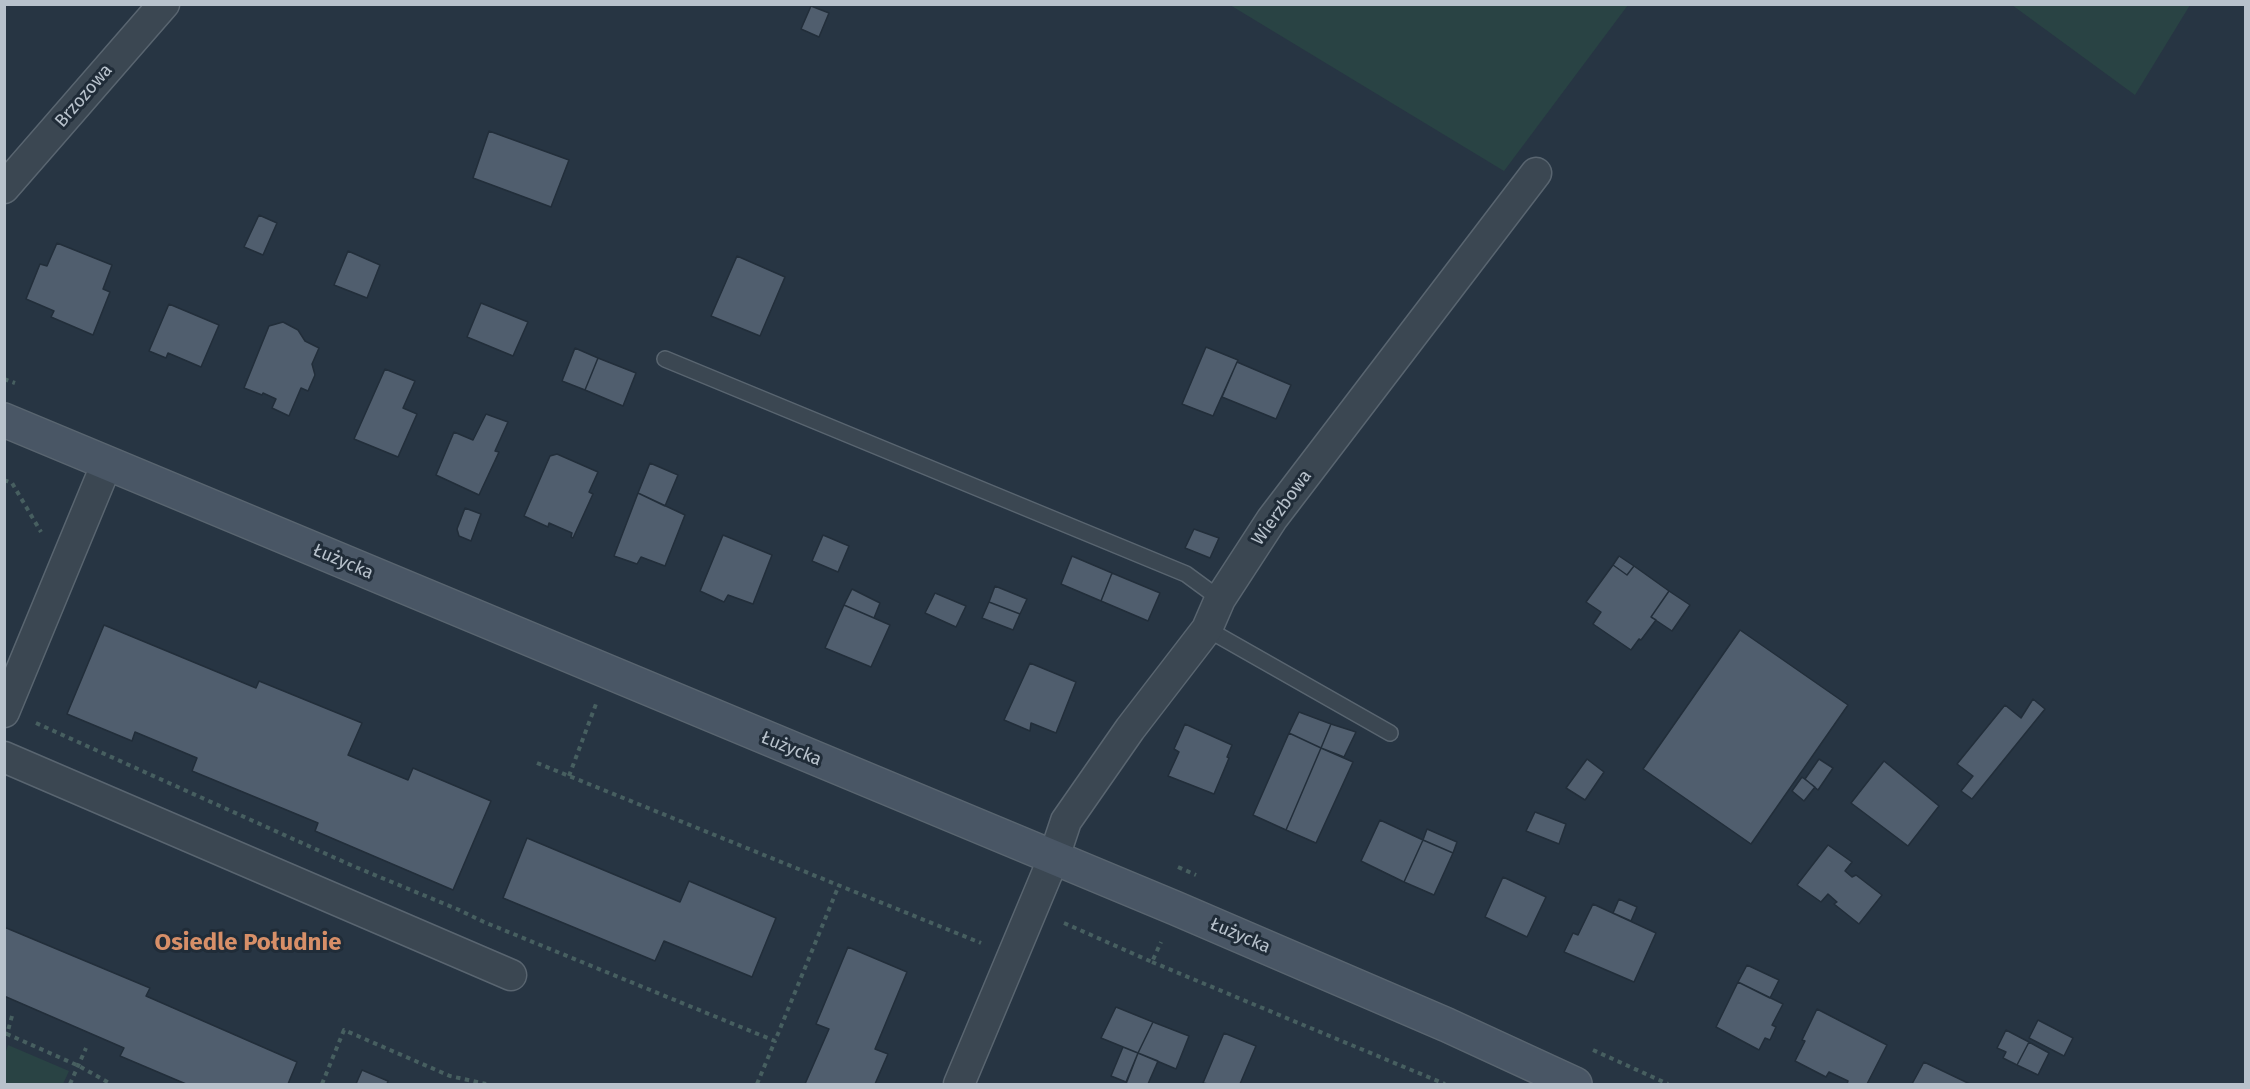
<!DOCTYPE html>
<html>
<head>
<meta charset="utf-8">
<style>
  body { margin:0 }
  #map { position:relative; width:2250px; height:1089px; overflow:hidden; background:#273543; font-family:"Fira Sans",sans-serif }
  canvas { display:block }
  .frame { position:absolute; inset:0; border:6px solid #b8c2cc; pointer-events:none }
</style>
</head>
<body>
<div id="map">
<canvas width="2250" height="1089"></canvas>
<div class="frame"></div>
</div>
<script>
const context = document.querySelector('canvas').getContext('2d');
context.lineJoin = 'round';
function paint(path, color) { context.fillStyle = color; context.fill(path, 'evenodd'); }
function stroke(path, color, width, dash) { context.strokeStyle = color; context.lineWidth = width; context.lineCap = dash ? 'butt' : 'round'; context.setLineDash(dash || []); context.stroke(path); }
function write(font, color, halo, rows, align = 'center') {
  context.font = font + ' "Fira Sans",sans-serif'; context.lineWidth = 6; context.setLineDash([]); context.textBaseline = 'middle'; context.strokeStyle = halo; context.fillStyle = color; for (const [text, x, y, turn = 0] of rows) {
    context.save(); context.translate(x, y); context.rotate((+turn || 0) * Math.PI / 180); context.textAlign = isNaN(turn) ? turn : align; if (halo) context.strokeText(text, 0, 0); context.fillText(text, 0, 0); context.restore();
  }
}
paint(new Path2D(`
  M 1230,5 L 1628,5 L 1504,171 Z
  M 2012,5 L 2190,5 L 2135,95 Z
  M 8,1045 L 69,1071 L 63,1084 L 5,1084 L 5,1054 Z`), '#294344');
const building = new Path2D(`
  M 811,6 L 829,13 L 819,37 L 801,29 Z
  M 489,131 L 569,160 L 551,207 L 473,178 Z
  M 259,215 L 277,223 L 263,255 L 244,247 Z
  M 57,243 L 112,265 L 103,289 L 110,292 L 93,335 L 51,317 L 54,311 L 26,299 L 40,264 L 47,266 Z
  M 348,251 L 380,265 L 367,298 L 334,285 Z
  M 737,256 L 785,277 L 760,336 L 711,316 Z
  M 481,303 L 528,322 L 513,356 L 467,337 Z
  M 169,304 L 219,325 L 201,367 L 168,353 L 166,358 L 149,351 Z
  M 283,322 L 298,330 L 305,341 L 319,348 L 312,364 L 315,375 L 308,391 L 301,388 L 289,416 L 272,408 L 276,399 L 263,393 L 262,395 L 244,388 L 269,326 Z
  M 1206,347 L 1238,360 L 1213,416 L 1182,404 Z
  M 575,348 L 598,358 L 585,390 L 562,381 Z
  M 598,358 L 636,373 L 623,406 L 585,390 Z
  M 1237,362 L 1291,385 L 1276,419 L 1222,397 Z
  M 385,369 L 415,381 L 403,408 L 417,414 L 398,457 L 354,439 Z
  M 486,414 L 508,422 L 495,451 L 499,452 L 479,495 L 436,475 L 454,432 L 473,440 Z
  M 557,454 L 598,472 L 589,492 L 593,494 L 573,538 L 571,537 L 572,533 L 549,523 L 548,527 L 524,516 L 550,456 Z
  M 650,463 L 678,475 L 665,506 L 638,493 Z
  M 638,493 L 685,515 L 665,566 L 641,557 L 637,564 L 614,556 Z
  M 465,508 L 481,514 L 471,541 L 459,536 L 457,529 Z
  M 1194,529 L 1219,538 L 1210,558 L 1185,548 Z
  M 723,535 L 772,555 L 753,604 L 728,595 L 724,602 L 700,591 Z
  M 823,535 L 849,546 L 838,572 L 812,561 Z
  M 1072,556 L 1112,573 L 1101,601 L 1061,584 Z
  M 1619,556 L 1634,566 L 1627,575 L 1613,565 Z
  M 1613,565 L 1627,575 L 1634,566 L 1669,591 L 1651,617 L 1656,620 L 1641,640 L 1639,639 L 1631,650 L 1593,624 L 1601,612 L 1586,602 Z
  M 1112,573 L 1160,593 L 1148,621 L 1101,601 Z
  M 995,586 L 1027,599 L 1020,614 L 989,602 Z
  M 852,589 L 880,603 L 874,618 L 844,605 Z
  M 1669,591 L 1690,605 L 1672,631 L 1651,617 Z
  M 935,593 L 966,606 L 956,627 L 925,613 Z
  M 989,602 L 1020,614 L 1013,630 L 982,618 Z
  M 844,605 L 890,625 L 871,667 L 825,648 Z
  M 104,625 L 256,688 L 259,681 L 362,723 L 348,755 L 408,780 L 413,768 L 491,801 L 453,890 L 315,831 L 318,823 L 192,771 L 197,758 L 135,732 L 132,741 L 67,714 Z
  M 1740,630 L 1848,705 L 1751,844 L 1643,769 Z
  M 1030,663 L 1076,682 L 1056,733 L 1031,723 L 1030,731 L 1004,720 Z
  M 2033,699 L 2045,709 L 1972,799 L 1961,791 L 1973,776 L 1957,764 L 2005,705 L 2021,718 Z
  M 1299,712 L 1331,724 L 1321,748 L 1289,733 Z
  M 1185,724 L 1232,745 L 1227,757 L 1229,758 L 1214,794 L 1168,776 L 1179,752 L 1174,749 Z
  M 1331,724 L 1356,732 L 1344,757 L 1321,748 Z
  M 1289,733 L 1321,748 L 1286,830 L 1253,815 Z
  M 1321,748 L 1353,762 L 1316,843 L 1286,830 Z
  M 1587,759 L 1604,772 L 1585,800 L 1566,788 Z
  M 1819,759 L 1833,768 L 1818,790 L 1805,779 Z
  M 1884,761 L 1939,806 L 1908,846 L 1851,803 Z
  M 1802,777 L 1815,787 L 1804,801 L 1792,791 Z
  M 1535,812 L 1566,824 L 1559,844 L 1526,831 Z
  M 1380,820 L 1423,840 L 1404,882 L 1361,861 Z
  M 1427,829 L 1457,842 L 1453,853 L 1423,840 Z
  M 527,838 L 680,902 L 689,881 L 776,918 L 752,977 L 664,941 L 655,961 L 503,898 Z
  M 1423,840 L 1453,853 L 1434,895 L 1404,882 Z
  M 1828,845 L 1852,862 L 1845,871 L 1852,877 L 1856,875 L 1882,895 L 1859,924 L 1834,904 L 1837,902 L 1828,894 L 1821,902 L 1797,885 Z
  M 1503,877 L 1546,897 L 1527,937 L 1485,917 Z
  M 1619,899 L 1637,907 L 1631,921 L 1613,913 Z
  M 1593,904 L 1656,933 L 1634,982 L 1564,952 L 1573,933 L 1578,935 Z
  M 4,927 L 150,988 L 146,996 L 297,1062 L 288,1084 L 186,1084 L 120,1056 L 124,1048 L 4,996 Z
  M 848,947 L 907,972 L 875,1049 L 888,1054 L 875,1084 L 805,1084 L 829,1029 L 816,1024 Z
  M 1747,965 L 1779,980 L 1770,998 L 1738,982 Z
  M 1738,982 L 1783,1004 L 1772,1025 L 1776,1027 L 1770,1040 L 1765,1038 L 1759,1050 L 1716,1027 Z
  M 1116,1007 L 1153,1022 L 1138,1053 L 1101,1038 Z
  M 1817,1009 L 1887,1045 L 1867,1084 L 1847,1084 L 1848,1081 L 1829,1072 L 1826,1077 L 1795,1061 L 1805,1041 L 1802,1040 Z
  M 2038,1020 L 2073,1038 L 2064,1056 L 2029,1038 Z
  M 1153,1022 L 1189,1036 L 1176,1069 L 1138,1053 Z
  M 2006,1030 L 2029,1042 L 2017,1065 L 2003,1058 L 2006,1052 L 1997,1048 Z
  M 1224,1033 L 1256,1046 L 1240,1084 L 1208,1084 L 1203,1083 Z
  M 2029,1042 L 2049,1053 L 2038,1075 L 2017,1065 Z
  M 1123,1047 L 1138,1053 L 1126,1082 L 1111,1076 Z
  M 1138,1053 L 1158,1061 L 1148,1084 L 1126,1084 Z
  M 1924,1062 L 1970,1084 L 1912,1084 Z
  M 362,1070 L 388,1081 L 387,1084 L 356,1084 Z`);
paint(building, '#505e6e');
stroke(building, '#222e3a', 1.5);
const lane = new Path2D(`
  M 665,359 L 1186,574 L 1220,599
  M 1207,629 L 1390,733`);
const street = new Path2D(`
  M 4,188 L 164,4
  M 4,712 L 107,463
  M 4,757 L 511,975
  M 959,1084 L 1054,857 L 1066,821 L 1130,729 L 1207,629 L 1220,599 L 1272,519 L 1536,173`);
const secondary = new Path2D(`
  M 4,420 L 1175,908 L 1447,1025 L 1575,1084`);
stroke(lane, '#596570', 18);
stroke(street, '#596570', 33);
stroke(secondary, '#596570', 36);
stroke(new Path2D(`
  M 4,379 L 15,383
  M 4,480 L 12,483 L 41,532
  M 36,723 L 353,866 L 457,909 L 484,922 L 775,1041 L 839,885
  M 537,763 L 981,943
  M 569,776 L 596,704
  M 1178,867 L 1196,875
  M 1064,923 L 1152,962 L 1161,942
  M 1152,962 L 1445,1084
  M 12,1016 L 7,1034 L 79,1066 L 111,1084
  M 4,1033 L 7,1034 L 4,1040
  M 1593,1050 L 1668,1084
  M 70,1084 L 86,1048
  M 322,1084 L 344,1030 L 450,1076 L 486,1084
  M 757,1084 L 775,1041`), '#475f60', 4, [4.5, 4.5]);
stroke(lane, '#3b4752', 15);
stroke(street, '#3b4752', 30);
stroke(secondary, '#495665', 33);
write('18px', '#b8c2cc', '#202c38', [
  ["Brzozowa",84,96,-49],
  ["Wierzbowa",1282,508,-54],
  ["Łużycka",343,562,23],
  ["Łużycka",791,749,22],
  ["Łużycka",1240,936,23]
]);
write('bold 24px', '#d78f68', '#202c38', [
  ["Osiedle Południe",248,943]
]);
</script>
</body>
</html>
